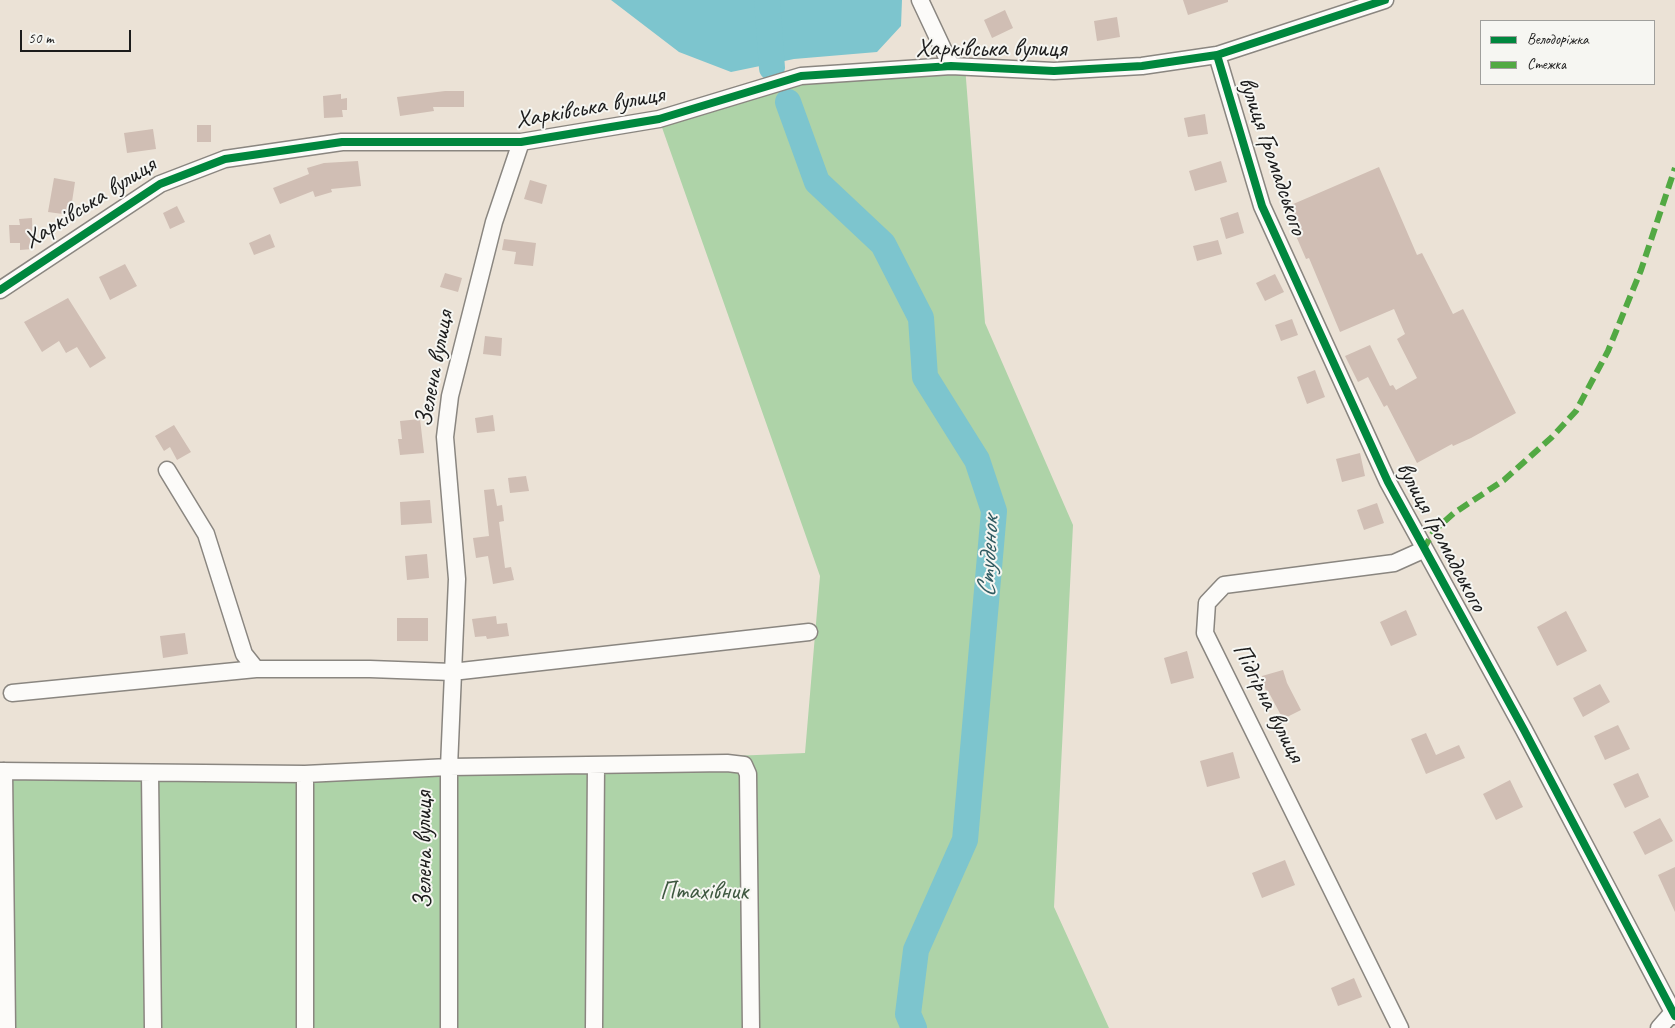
<!DOCTYPE html>
<html>
<head>
<meta charset="utf-8">
<style>
  body { margin:0 }
  #map { position:relative; width:1675px; height:1028px; overflow:hidden; background:#ebe2d6; font-family:Caveat,sans-serif }
  canvas { display:block }
  .legend { position:absolute; left:1480px; top:20px; width:175px; height:65px; box-sizing:border-box; background:#f6f6f2; border:1px solid #9f9f9c; margin:0; padding:6px 9px; list-style:none; font-size:15px; color:#1c1c1c }
  .legend li { display:flex; align-items:center; gap:10px; height:25px }
  .legend b { width:25px; border:1px solid #9f9f9c }
  .scale { position:absolute; left:20px; top:30px; width:111px; height:22px; box-sizing:border-box; border:2px solid #1c1c1c; border-top:0; padding-left:6px; font-size:15px; line-height:18px; white-space:nowrap; color:#1c1c1c; -webkit-text-stroke:4px #f6f6f2; paint-order:stroke }
</style>
</head>
<body>
<div id="map">
<canvas width="1675" height="1028"></canvas>
<ul class="legend">
<li><b style="height:6px;background:#00873e"></b>Велодоріжка</li>
<li><b style="height:6px;background:#52a943"></b>Стежка</li>
</ul>
<div class="scale">50 m</div>
</div>
<script>
const context = document.querySelector('canvas').getContext('2d');
context.lineJoin = 'round';
function paint(path, color) { context.fillStyle = color; context.fill(path, 'evenodd'); }
function stroke(path, color, width, dash) { context.strokeStyle = color; context.lineWidth = width; context.lineCap = dash ? 'butt' : 'round'; context.setLineDash(dash || []); context.stroke(path); }
function write(font, color, halo, rows, align = 'center') {
  context.font = font + ' Caveat,sans-serif'; context.lineWidth = 4; context.setLineDash([]); context.textBaseline = 'middle'; context.strokeStyle = halo; context.fillStyle = color; for (const [text, x, y, turn = 0] of rows) {
    context.save(); context.translate(x, y); context.rotate((+turn || 0) * Math.PI / 180); context.textAlign = isNaN(turn) ? turn : align; if (halo) context.strokeText(text, 0, 0); context.fillText(text, 0, 0); context.restore();
  }
}
paint(new Path2D(`
  M 965,66 L 985,323 L 1073,525 L 1054,907 L 1109,1028 L 0,1028 L 0,771 L 323,773 L 805,753 L 820,576 L 659,119 L 801,76 Z`), '#aed3a8');
paint(new Path2D(`
  M 611,0 L 902,0 L 901,26 L 877,52 L 794,59 L 731,72 L 679,52 Z`), '#7dc5ce');
stroke(new Path2D(`
  M 767,0 L 772,68
  M 788,102 L 817,182 L 883,244 L 921,318 L 925,377 L 977,460 L 994,511 L 965,840 L 916,950 L 908,1014 L 914,1028`), '#7dc5ce', 26);
paint(new Path2D(`
  M 1183,0 L 1228,0 L 1228,2 L 1188,15 Z
  M 1005,10 L 1013,28 L 992,38 L 984,20 Z
  M 1117,17 L 1120,37 L 1097,41 L 1094,21 Z
  M 445,91 L 464,91 L 464,107 L 433,107 L 434,111 L 400,116 L 397,97 Z
  M 341,94 L 341,99 L 347,98 L 347,110 L 342,110 L 343,117 L 324,118 L 323,96 Z
  M 1205,114 L 1208,134 L 1188,137 L 1184,118 Z
  M 197,125 L 211,125 L 211,142 L 197,142 Z
  M 153,129 L 156,149 L 127,153 L 124,133 Z
  M 358,161 L 361,186 L 331,189 L 332,192 L 315,197 L 313,191 L 280,204 L 273,188 L 309,174 L 307,168 L 324,163 Z
  M 1221,161 L 1227,182 L 1195,191 L 1189,171 Z
  M 1379,167 L 1417,255 L 1422,253 L 1453,314 L 1463,309 L 1516,413 L 1471,438 L 1453,446 L 1452,444 L 1417,463 L 1387,405 L 1384,407 L 1368,377 L 1358,382 L 1345,356 L 1370,345 L 1390,386 L 1393,385 L 1396,390 L 1417,378 L 1397,339 L 1405,334 L 1394,309 L 1340,332 L 1309,258 L 1306,259 L 1284,208 Z
  M 54,178 L 75,182 L 70,215 L 48,212 Z
  M 530,180 L 547,185 L 542,204 L 524,199 Z
  M 177,206 L 185,222 L 170,229 L 163,213 Z
  M 1238,212 L 1244,233 L 1226,239 L 1220,218 Z
  M 32,218 L 33,249 L 20,250 L 20,243 L 10,243 L 9,225 L 20,225 L 19,219 Z
  M 270,234 L 275,247 L 254,255 L 249,243 Z
  M 504,239 L 536,243 L 533,266 L 514,264 L 516,252 L 502,250 Z
  M 1218,240 L 1222,254 L 1197,261 L 1193,246 Z
  M 125,264 L 137,286 L 110,300 L 99,277 Z
  M 445,273 L 462,278 L 458,292 L 440,287 Z
  M 1275,274 L 1284,292 L 1265,301 L 1256,283 Z
  M 68,298 L 106,358 L 90,368 L 77,347 L 66,353 L 59,341 L 42,352 L 24,322 Z
  M 1292,319 L 1298,335 L 1281,341 L 1275,325 Z
  M 485,336 L 502,338 L 501,356 L 483,354 Z
  M 1315,370 L 1325,397 L 1307,404 L 1297,377 Z
  M 493,415 L 495,431 L 477,433 L 475,418 Z
  M 420,419 L 424,453 L 400,455 L 398,439 L 402,439 L 400,421 Z
  M 174,425 L 191,452 L 177,460 L 170,447 L 164,451 L 155,436 Z
  M 1360,453 L 1365,476 L 1342,482 L 1336,459 Z
  M 526,476 L 529,491 L 510,493 L 508,478 Z
  M 494,489 L 497,506 L 502,505 L 504,521 L 499,522 L 505,568 L 511,567 L 514,580 L 493,584 L 488,556 L 476,558 L 473,538 L 489,536 L 484,490 Z
  M 430,500 L 432,523 L 401,525 L 400,502 Z
  M 1377,503 L 1384,523 L 1364,530 L 1357,510 Z
  M 427,554 L 429,578 L 407,580 L 405,556 Z
  M 1406,610 L 1417,635 L 1391,646 L 1380,622 Z
  M 1566,611 L 1587,651 L 1557,666 L 1537,627 Z
  M 496,616 L 497,624 L 507,623 L 509,636 L 487,639 L 486,636 L 475,637 L 472,619 Z
  M 397,618 L 428,618 L 428,641 L 397,641 Z
  M 185,633 L 188,654 L 163,658 L 160,636 Z
  M 1187,651 L 1194,678 L 1171,684 L 1164,658 Z
  M 1283,670 L 1287,683 L 1301,710 L 1283,719 L 1268,691 L 1266,691 L 1262,676 Z
  M 1600,684 L 1610,702 L 1583,717 L 1573,698 Z
  M 1618,725 L 1630,749 L 1605,760 L 1594,736 Z
  M 1426,733 L 1436,755 L 1459,745 L 1465,758 L 1426,774 L 1411,739 Z
  M 1233,752 L 1240,778 L 1207,787 L 1200,761 Z
  M 1638,773 L 1649,797 L 1625,808 L 1613,784 Z
  M 1510,780 L 1523,807 L 1496,820 L 1483,794 Z
  M 1660,818 L 1673,841 L 1645,855 L 1633,832 Z
  M 1285,860 L 1295,885 L 1262,898 L 1252,873 Z
  M 1675,867 L 1675,912 L 1658,875 Z
  M 1354,978 L 1362,997 L 1338,1006 L 1331,988 Z`), '#d0beb4');
const minor = new Path2D(`
  M 920,0 L 951,66
  M 1217,55 L 1262,206 L 1388,482 L 1524,730 L 1675,1016
  M 0,290 L 160,184 L 225,159 L 342,142 L 521,142 L 659,119 L 801,76 L 951,66 L 1054,71 L 1142,66 L 1217,55 L 1385,0
  M 167,470 L 206,534 L 244,654 L 256,669 L 370,669 L 452,672 L 809,632
  M 12,693 L 256,669
  M 0,771 L 305,774 L 449,767 L 727,763 L 744,765 L 748,774 L 751,1028
  M 4,771 L 7,1028
  M 150,774 L 153,1028
  M 305,774 L 305,1028
  M 449,1028 L 449,767 L 457,579 L 445,437 L 450,396 L 494,222 L 521,142
  M 594,1028 L 596,765
  M 1400,1028 L 1205,633 L 1207,603 L 1224,585 L 1394,563 L 1423,550
  M 1659,1028 L 1673,1012`);
stroke(minor, '#8a8680', 19);
stroke(minor, '#fcfbf9', 16);
stroke(new Path2D(`
  M 1423,550 L 1434,531 L 1454,513 L 1504,480 L 1552,437 L 1576,411 L 1608,351 L 1641,270 L 1675,168`), '#52a943', 6, [12, 6]);
stroke(new Path2D(`
  M 1217,55 L 1262,206 L 1388,482 L 1524,730 L 1675,1016
  M 0,290 L 160,184 L 225,159 L 342,142 L 521,142 L 659,119 L 801,76 L 951,66 L 1054,71 L 1142,66 L 1217,55 L 1385,0`), '#00873e', 8);
write('25px', '#1c1c1c', '#f6f6f2', [
  ["Харківська вулиця",991,49],
  ["Харківська вулиця",590,108,-10],
  ["вулиця Громадського",1272,156,71],
  ["Харківська вулиця",90,203,-32],
  ["Зелена вулиця",435,369,-79],
  ["вулиця Громадського",1441,537,62],
  ["Підгірна вулиця",1268,703,63],
  ["Зелена вулиця",424,850,-90]
]);
write('25px', '#3e5840', '#f6f6f2', [
  ["Птахівник",704,892]
]);
write('italic 26px', '#305b62', '#f6f6f2', [
  ["Студенок",989,557,-87]
]);
</script>
</body>
</html>
